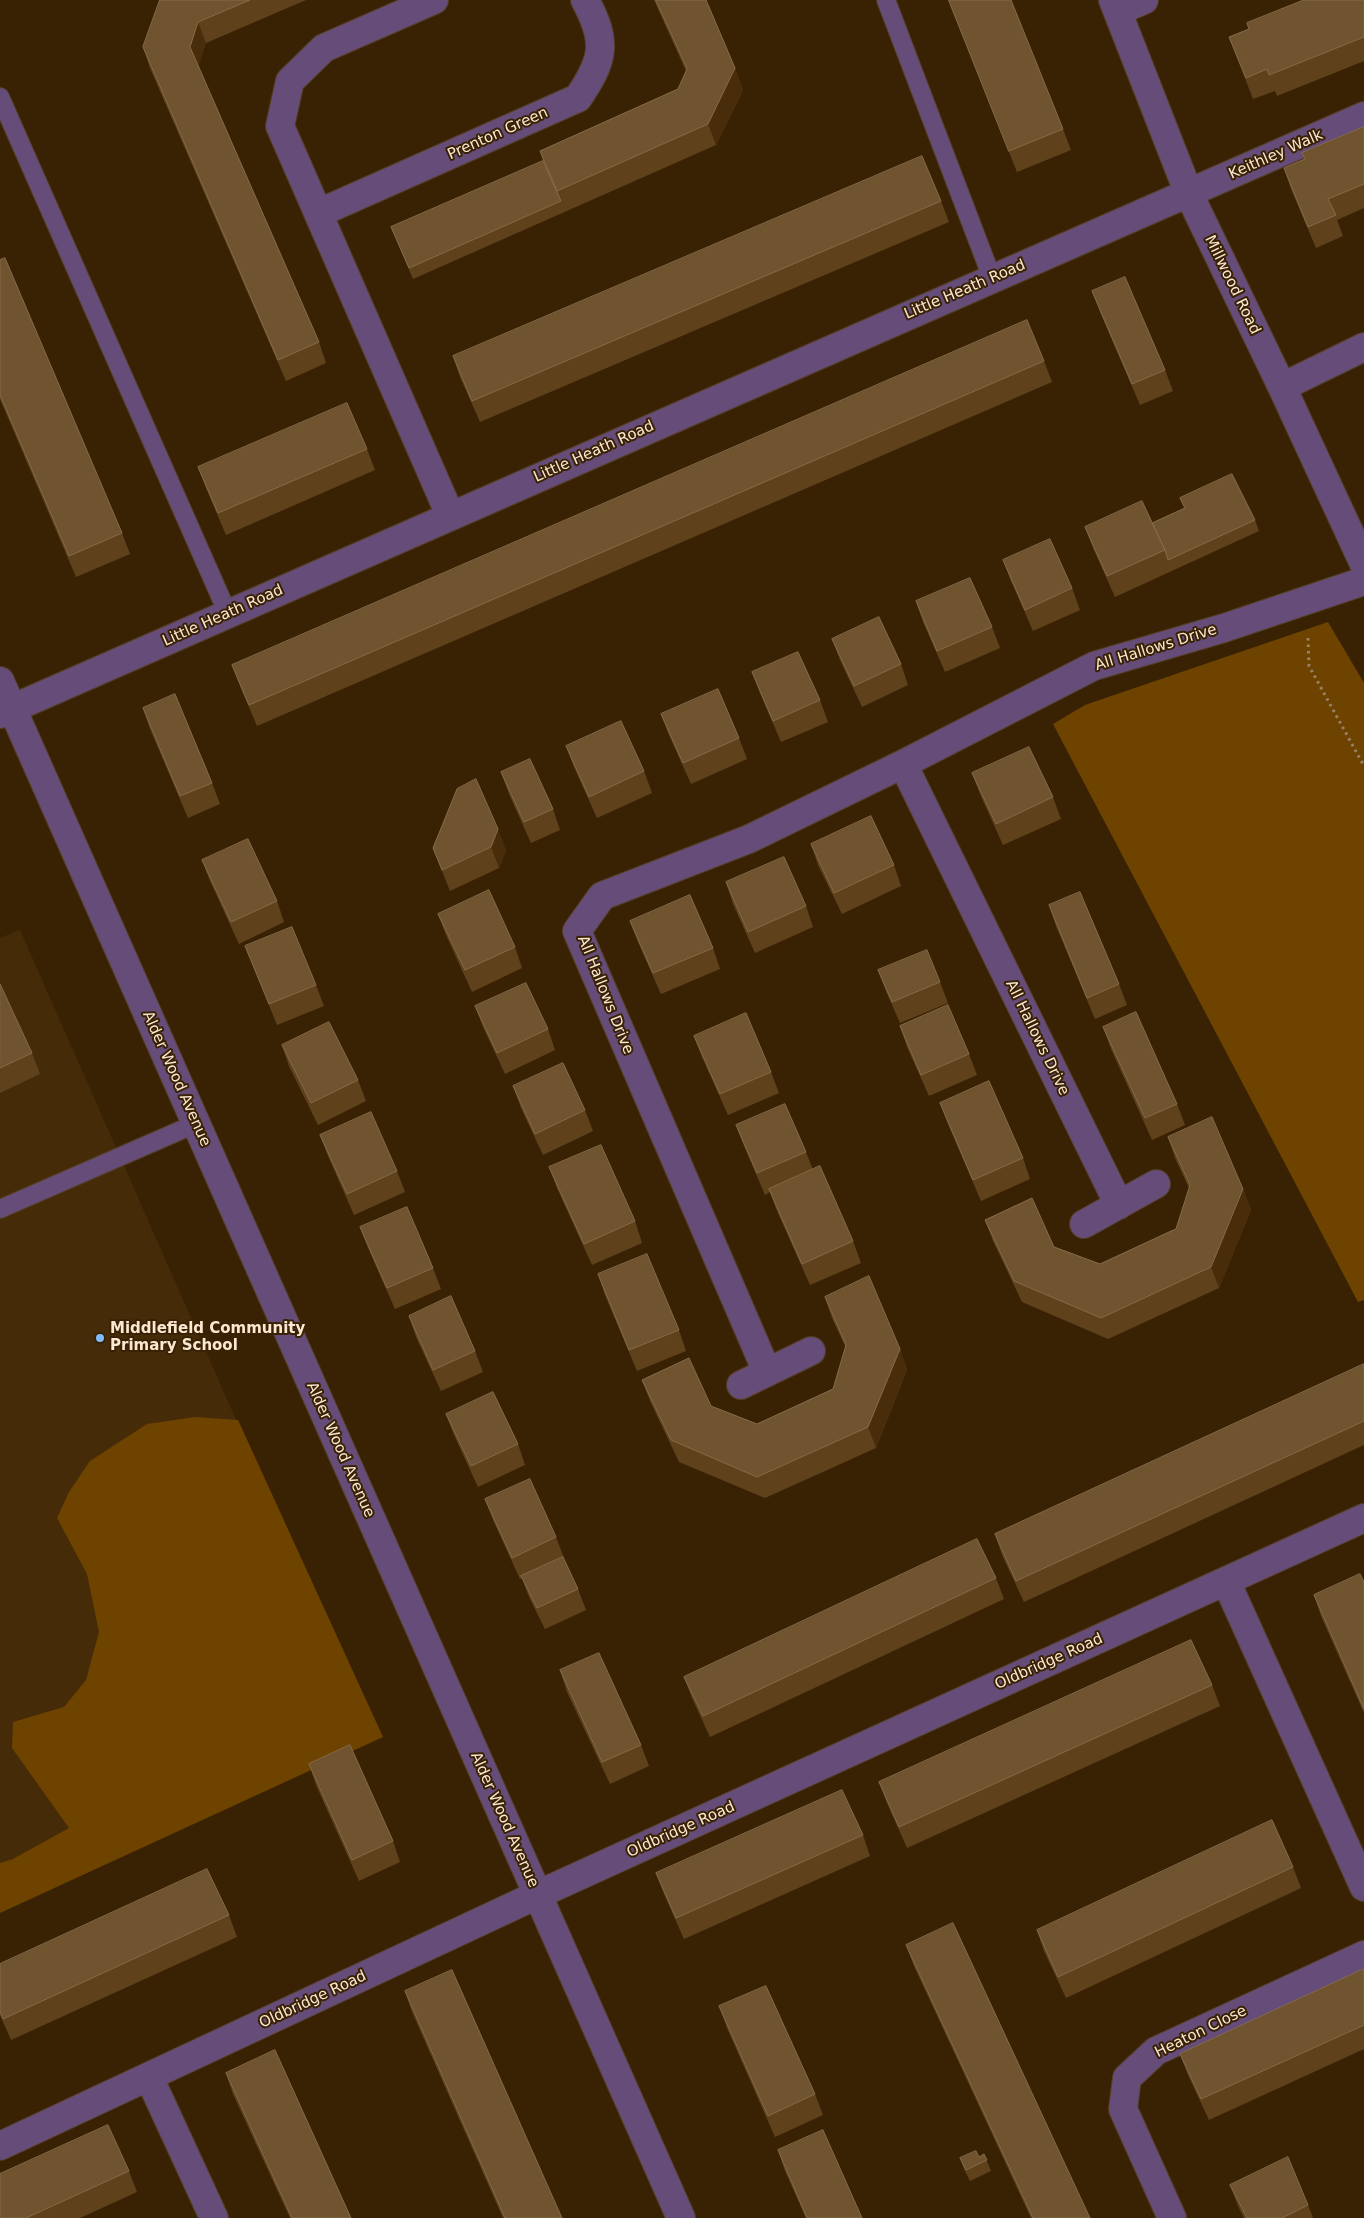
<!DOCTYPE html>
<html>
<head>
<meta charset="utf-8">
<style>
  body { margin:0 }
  canvas { display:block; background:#392204 }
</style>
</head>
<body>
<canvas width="1364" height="2218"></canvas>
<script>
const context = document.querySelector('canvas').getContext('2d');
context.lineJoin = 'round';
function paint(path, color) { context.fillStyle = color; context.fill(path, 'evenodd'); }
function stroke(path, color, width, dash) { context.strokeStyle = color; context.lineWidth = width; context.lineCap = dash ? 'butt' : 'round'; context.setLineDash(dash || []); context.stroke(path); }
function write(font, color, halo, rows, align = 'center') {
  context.font = font + ' "DejaVu Sans",sans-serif'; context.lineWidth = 4; context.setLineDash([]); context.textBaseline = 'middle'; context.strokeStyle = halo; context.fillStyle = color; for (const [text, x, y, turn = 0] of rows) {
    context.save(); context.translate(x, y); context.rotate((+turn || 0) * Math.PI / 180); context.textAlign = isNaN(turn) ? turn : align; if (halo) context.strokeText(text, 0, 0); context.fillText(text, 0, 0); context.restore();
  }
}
paint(new Path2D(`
  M 20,930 L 376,1737 L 0,1909 L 0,938 Z`), '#452b08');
paint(new Path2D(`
  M 1328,622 L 1364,683 L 1364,1300 L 1358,1302 L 1053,724 L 1085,705 Z
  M 195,1417 L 238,1420 L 383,1737 L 0,1913 L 0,1863 L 13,1859 L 69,1828 L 12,1748 L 13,1722 L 64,1707 L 86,1680 L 99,1632 L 87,1574 L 57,1518 L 69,1492 L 90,1461 L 147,1424 Z`), '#6e4300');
const lane = new Path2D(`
  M 886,0 L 992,278
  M 0,97 L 228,614
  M 0,1209 L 195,1124`);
const street = new Path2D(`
  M 434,0 L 324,48 L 290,81 L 280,126 L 450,515
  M 1113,0 L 1189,194 L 1282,387 L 1364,564
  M 1118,11 L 1144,0
  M 319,213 L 578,98 C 604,60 608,42 585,0
  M 1282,387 L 1364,347
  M 0,681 L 681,2218
  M 0,714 L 1364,116
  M 903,764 L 1119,1205
  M 1084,1224 L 1156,1184
  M 767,1372 L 577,931 L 602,896 L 749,839 L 903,764 L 1094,666 L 1224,628 L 1364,581
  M 741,1385 L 811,1351
  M 1226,1581 L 1364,1887
  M 149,2077 L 214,2218
  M 0,2146 L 537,1895 L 1364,1518
  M 1172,2218 L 1123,2109 L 1127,2078 L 1156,2051 L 1364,1955`);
stroke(lane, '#543e21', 20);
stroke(street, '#543e21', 30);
stroke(new Path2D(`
  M 1308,638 L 1309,666 L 1364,766`), '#988268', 3, [2.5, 4]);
stroke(lane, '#654c79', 18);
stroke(street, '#654c79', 28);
paint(new Path2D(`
  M 160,0 L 306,0 L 206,43 L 198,66 L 319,342 L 326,363 L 286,381 L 150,68 L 143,47 Z
  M 654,0 L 706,0 L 735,68 L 743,90 L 716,145 L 413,279 L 391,227 L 543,161 L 540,151 L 678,89 L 686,71 Z
  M 948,0 L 1011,0 L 1063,129 L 1071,150 L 1017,172 Z
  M 1364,0 L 1364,61 L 1277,96 L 1275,91 L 1253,99 L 1229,37 Z
  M 1364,127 L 1364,208 L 1337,220 L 1343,236 L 1316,248 L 1291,189 L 1284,168 L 1304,160 L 1302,153 Z
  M 941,201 L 949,222 L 480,422 L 460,377 L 453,356 Z
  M 0,260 L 122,533 L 130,554 L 76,577 L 0,399 Z
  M 1092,291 L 1165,370 L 1173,391 L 1140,405 L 1100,312 Z
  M 1044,361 L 1052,382 L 257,726 L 240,686 L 232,665 Z
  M 367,449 L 375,470 L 226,535 L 206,488 L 198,467 Z
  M 1180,498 L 1255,520 L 1259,531 L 1115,597 L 1093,548 L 1085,527 L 1152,523 L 1184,508 Z
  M 1003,560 L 1072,588 L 1080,610 L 1033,631 L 1011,581 Z
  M 916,601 L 992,627 L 1000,648 L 945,672 L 923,622 Z
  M 832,639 L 901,664 L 908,685 L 862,707 L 840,660 Z
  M 752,672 L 820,700 L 828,722 L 781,742 L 760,693 Z
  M 143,708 L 212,783 L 220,804 L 188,818 L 150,729 Z
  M 661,714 L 739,738 L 747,759 L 691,784 L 669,735 Z
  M 566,746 L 644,771 L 652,793 L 597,818 L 574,767 Z
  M 501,772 L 553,809 L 560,830 L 531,843 L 509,794 Z
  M 972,773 L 1053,797 L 1061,819 L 1003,845 L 980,794 Z
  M 457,789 L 506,850 L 499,868 L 450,891 L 433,848 Z
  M 811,844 L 894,865 L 901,886 L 842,914 L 818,865 Z
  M 202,860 L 277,901 L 284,922 L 239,944 L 210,881 Z
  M 726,882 L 806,906 L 813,927 L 755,953 L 733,904 Z
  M 1049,905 L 1119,984 L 1127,1005 L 1095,1019 L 1056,926 Z
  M 438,914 L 515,947 L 522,968 L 472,992 L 446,935 Z
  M 630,921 L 713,948 L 720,969 L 661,994 L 638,942 Z
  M 245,946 L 316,985 L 324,1006 L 277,1025 Z
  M 878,970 L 940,982 L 948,1003 L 900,1023 L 886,991 Z
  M 0,984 L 32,1053 L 40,1074 L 0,1093 Z
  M 475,1006 L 548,1029 L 555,1050 L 505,1074 L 483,1027 Z
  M 900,1026 L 969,1054 L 977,1075 L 929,1096 L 907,1047 Z
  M 1103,1027 L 1177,1104 L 1185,1125 L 1152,1140 L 1111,1049 Z
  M 694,1036 L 771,1072 L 779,1093 L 728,1115 L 702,1057 Z
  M 282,1045 L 358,1080 L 366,1101 L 318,1125 L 289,1066 Z
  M 513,1086 L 585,1110 L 593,1131 L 543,1155 L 521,1108 Z
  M 940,1103 L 1023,1158 L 1030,1179 L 981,1201 L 948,1124 Z
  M 736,1125 L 806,1152 L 813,1170 L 853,1241 L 861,1263 L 810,1285 L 777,1211 L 770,1192 L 765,1195 L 744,1146 Z
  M 320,1135 L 397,1171 L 405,1192 L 354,1215 L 328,1156 Z
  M 1168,1137 L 1243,1189 L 1251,1210 L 1219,1288 L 1108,1339 L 1022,1302 L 993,1241 L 985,1220 L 1100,1264 L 1176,1229 L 1189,1188 L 1175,1158 Z
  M 549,1167 L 635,1221 L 642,1243 L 592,1265 L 557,1188 Z
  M 360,1227 L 433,1268 L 441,1289 L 395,1309 L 368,1248 Z
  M 598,1274 L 679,1330 L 686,1351 L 637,1371 L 605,1295 Z
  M 825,1297 L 900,1349 L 907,1370 L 876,1448 L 765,1498 L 679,1462 L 650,1401 L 642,1380 L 757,1424 L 833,1389 L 846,1348 L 832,1318 Z
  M 409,1316 L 475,1351 L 483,1372 L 441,1391 L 416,1337 Z
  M 1364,1364 L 1364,1445 L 1024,1602 L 1002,1555 L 995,1534 Z
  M 446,1414 L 518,1444 L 525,1465 L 478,1487 L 454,1435 Z
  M 485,1499 L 556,1537 L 564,1558 L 563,1558 L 578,1589 L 586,1610 L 545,1629 L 529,1597 L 522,1578 L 520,1579 L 493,1520 Z
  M 996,1578 L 1004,1599 L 710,1737 L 692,1698 L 684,1677 Z
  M 1364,1582 L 1364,1713 L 1321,1616 L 1314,1595 Z
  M 560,1670 L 641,1745 L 649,1766 L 610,1784 L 567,1692 Z
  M 1212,1685 L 1220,1706 L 907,1848 L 887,1803 L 879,1782 Z
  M 309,1764 L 393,1841 L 400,1862 L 359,1881 L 316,1785 Z
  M 863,1835 L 870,1856 L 684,1939 L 664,1894 L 656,1873 Z
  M 1293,1867 L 1301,1888 L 1066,1998 L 1044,1951 L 1037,1930 Z
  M 229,1915 L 237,1937 L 11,2040 L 0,2015 L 0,1964 Z
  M 906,1945 L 1090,2218 L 1031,2218 L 914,1966 Z
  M 1364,1969 L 1364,2049 L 1209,2120 L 1188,2075 L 1180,2054 Z
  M 405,1991 L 562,2218 L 503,2218 L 412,2012 Z
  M 719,2006 L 815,2094 L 823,2115 L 775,2137 L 727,2028 Z
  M 226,2073 L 351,2218 L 290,2218 L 233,2094 Z
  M 778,2150 L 862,2218 L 806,2218 L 785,2171 Z
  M 984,2154 L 991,2171 L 970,2181 L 964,2169 L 960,2158 L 979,2157 Z
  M 129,2171 L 137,2192 L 80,2218 L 0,2218 Z
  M 1230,2185 L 1308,2205 L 1313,2218 L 1244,2218 L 1238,2206 Z`), '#5f421c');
paint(new Path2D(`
  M 198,22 L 206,43 L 198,68 L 190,47 Z
  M 735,68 L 743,90 L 716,145 L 708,124 Z
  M 498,829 L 506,850 L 499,868 L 491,847 Z
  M 1243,1189 L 1251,1210 L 1219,1288 L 1211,1267 Z
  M 900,1349 L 907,1370 L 876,1448 L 868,1427 Z`), '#492d0a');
const building = new Path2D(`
  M 160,0 L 250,0 L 198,22 L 190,47 L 319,342 L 278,360 L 143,47 Z
  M 656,0 L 706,0 L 735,68 L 708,124 L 557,191 L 540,151 L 678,89 L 687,69 Z
  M 949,0 L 1011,0 L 1063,129 L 1009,151 Z
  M 1304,0 L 1364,0 L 1364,37 L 1269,75 L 1267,69 L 1246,78 L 1229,37 L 1249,29 L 1247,23 Z
  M 1364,127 L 1364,184 L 1328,199 L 1336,215 L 1308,227 L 1284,168 L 1305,159 L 1302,153 Z
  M 922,156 L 941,201 L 472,401 L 453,356 Z
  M 543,161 L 561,201 L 409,268 L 391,227 Z
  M 5,258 L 122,533 L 69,556 L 0,395 L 0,260 Z
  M 1125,277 L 1165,370 L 1132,384 L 1092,291 Z
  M 1027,320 L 1044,361 L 249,705 L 232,665 Z
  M 347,403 L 367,449 L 218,513 L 198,467 Z
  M 1232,474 L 1255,520 L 1168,560 L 1165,550 L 1152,523 L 1185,508 L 1180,498 Z
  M 1142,501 L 1165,550 L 1107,576 L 1085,527 Z
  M 1050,539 L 1072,588 L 1025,610 L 1003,560 Z
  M 970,578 L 992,627 L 937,651 L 916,601 Z
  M 879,617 L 901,664 L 854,686 L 832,639 Z
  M 798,652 L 820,700 L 773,721 L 752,672 Z
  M 718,689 L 739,738 L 683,763 L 661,714 Z
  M 175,694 L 212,783 L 180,796 L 143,708 Z
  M 621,721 L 644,771 L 589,797 L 566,746 Z
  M 1029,747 L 1053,797 L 996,824 L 972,773 Z
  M 530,759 L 553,809 L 524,822 L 501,772 Z
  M 476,779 L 498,829 L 491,847 L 442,870 L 433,848 L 457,789 Z
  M 871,816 L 894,865 L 834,893 L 811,844 Z
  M 248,839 L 277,901 L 231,922 L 202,860 Z
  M 784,857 L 806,906 L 748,932 L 726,882 Z
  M 489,890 L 515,947 L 465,970 L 438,914 Z
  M 1080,892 L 1119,984 L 1087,998 L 1049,905 Z
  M 690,895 L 713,948 L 653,973 L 630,921 Z
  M 292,927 L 316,985 L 269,1004 L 245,946 Z
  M 927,950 L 940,982 L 892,1002 L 878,970 Z
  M 526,983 L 548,1029 L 497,1053 L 475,1006 Z
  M 0,984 L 32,1053 L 0,1068 Z
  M 948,1005 L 969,1054 L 921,1075 L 900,1026 Z
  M 1136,1012 L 1177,1104 L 1145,1118 L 1103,1027 Z
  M 746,1013 L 771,1072 L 720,1094 L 694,1036 Z
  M 329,1022 L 358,1080 L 311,1103 L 282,1045 Z
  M 563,1063 L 585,1110 L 535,1134 L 513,1086 Z
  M 989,1081 L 1023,1158 L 973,1180 L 940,1103 Z
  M 785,1104 L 806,1152 L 757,1173 L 736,1125 Z
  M 371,1112 L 397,1171 L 347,1194 L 320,1135 Z
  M 1212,1117 L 1243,1189 L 1211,1267 L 1101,1318 L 1014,1281 L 985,1220 L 1032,1198 L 1054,1247 L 1100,1264 L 1169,1232 L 1176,1229 L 1190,1185 L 1168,1137 Z
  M 601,1145 L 635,1221 L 584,1244 L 549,1167 Z
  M 820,1166 L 853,1241 L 802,1264 L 769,1189 Z
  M 407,1207 L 433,1268 L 387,1288 L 360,1227 Z
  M 647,1254 L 679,1330 L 629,1350 L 598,1274 Z
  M 869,1276 L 900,1349 L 868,1427 L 757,1477 L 671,1440 L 642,1380 L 689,1358 L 711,1406 L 757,1424 L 833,1389 L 846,1345 L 825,1297 Z
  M 451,1296 L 475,1351 L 433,1370 L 409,1316 Z
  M 1364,1364 L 1364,1421 L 1016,1581 L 995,1534 Z
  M 493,1392 L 518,1444 L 471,1466 L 446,1414 Z
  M 530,1479 L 556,1537 L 512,1558 L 485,1499 Z
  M 977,1539 L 996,1578 L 703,1716 L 684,1677 Z
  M 563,1557 L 578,1589 L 537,1608 L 521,1576 Z
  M 1360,1574 L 1364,1582 L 1364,1709 L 1314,1595 Z
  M 1191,1640 L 1212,1685 L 899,1827 L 879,1782 Z
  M 599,1653 L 641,1745 L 602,1762 L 560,1670 Z
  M 350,1745 L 393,1841 L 352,1860 L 309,1764 Z
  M 842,1790 L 863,1835 L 676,1918 L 656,1873 Z
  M 1272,1820 L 1293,1867 L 1058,1977 L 1037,1930 Z
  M 207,1869 L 229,1915 L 3,2019 L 0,2011 L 0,1964 Z
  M 953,1923 L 1090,2218 L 1033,2218 L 906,1945 Z
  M 1364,1969 L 1364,2025 L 1201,2099 L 1180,2054 Z
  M 452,1970 L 562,2218 L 505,2218 L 405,1991 Z
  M 766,1986 L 815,2094 L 768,2116 L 719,2006 Z
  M 275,2050 L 351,2218 L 292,2218 L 226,2073 Z
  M 108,2125 L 129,2171 L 26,2218 L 0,2218 L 0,2174 Z
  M 823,2130 L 862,2218 L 807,2218 L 778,2150 Z
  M 976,2151 L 979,2157 L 984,2154 L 987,2160 L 966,2170 L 960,2158 Z
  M 1288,2157 L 1308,2205 L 1282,2218 L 1247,2218 L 1230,2185 Z`);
paint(building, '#70532f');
stroke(building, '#866b49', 1);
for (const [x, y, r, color] of [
  [100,1338,5,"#7fbdfa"]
]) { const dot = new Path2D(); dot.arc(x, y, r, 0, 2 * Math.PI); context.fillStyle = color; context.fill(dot); stroke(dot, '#392204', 2); }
write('15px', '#fce8d2', '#392204', [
  ["Prenton Green",498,134,-24],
  ["Keithley Walk",1276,155,-24],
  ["Millwood Road",1232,285,64],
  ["Little Heath Road",965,290,-23],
  ["Little Heath Road",594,452,-24],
  ["Little Heath Road",223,616,-24],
  ["All Hallows Drive",1156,648,-17],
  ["All Hallows Drive",605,995,68],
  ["All Hallows Drive",1037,1038,64],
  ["Alder Wood Avenue",176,1079,66],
  ["Alder Wood Avenue",340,1450,66],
  ["Oldbridge Road",1049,1662,-24],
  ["Alder Wood Avenue",504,1820,66],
  ["Oldbridge Road",681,1830,-24],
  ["Oldbridge Road",313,2000,-25],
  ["Heaton Close",1201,2032,-26]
]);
write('bold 15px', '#fce8d2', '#392204', [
  ["Middlefield Community",110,1329],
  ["Primary School",110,1346]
], 'left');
</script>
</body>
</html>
